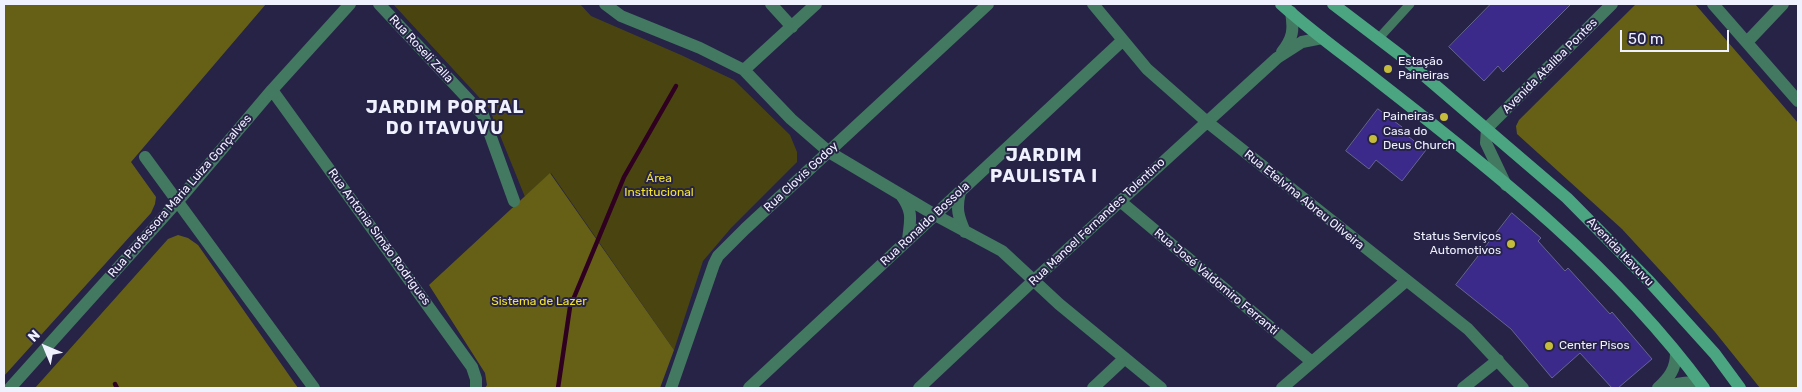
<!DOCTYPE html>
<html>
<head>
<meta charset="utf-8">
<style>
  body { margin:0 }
  #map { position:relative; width:1802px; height:392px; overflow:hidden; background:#262347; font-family:Rubik,sans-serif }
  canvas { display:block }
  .frame { position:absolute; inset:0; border:5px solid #f0f1ff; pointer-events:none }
  .north { position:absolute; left:20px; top:322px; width:50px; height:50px; -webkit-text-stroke:4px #262347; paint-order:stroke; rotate:315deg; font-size:14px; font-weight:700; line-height:20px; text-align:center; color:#f0f1ff }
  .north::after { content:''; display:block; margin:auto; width:18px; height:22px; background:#f0f1ff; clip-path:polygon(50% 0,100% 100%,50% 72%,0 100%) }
  .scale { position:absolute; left:1620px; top:30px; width:109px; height:22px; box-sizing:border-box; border:2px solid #f0f1ff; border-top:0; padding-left:6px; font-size:15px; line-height:18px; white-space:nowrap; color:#f0f1ff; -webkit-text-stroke:4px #262347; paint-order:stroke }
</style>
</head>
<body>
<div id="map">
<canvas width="1802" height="392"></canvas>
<div class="frame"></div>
<div class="north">N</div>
<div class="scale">50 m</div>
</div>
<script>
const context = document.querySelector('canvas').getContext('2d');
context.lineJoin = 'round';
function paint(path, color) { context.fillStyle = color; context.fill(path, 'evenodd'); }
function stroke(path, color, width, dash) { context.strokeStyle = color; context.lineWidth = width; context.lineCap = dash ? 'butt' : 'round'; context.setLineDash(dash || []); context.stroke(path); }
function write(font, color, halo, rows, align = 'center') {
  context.font = font + ' Rubik,sans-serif'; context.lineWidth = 4; context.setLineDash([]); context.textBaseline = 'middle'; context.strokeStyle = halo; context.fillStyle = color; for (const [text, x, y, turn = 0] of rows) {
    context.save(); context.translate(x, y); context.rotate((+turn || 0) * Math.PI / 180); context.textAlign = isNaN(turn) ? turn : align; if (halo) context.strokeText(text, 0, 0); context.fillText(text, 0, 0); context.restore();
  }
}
paint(new Path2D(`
  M 393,4 L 580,4 L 591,16 L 681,55 L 734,80 L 790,135 L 797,152 L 797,162 L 731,228 L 703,261 L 674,350 L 551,173 L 525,197 L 489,108 Z`), '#4a4510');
paint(new Path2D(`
  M 4,4 L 266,4 L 131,162 L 156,197 L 155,204 L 151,213 L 4,376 Z
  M 1636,4 L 1695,4 L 1798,123 L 1798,388 L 1760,388 L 1715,332 L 1669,280 L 1622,229 L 1517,134 L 1516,126 L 1519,120 Z
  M 550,173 L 674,350 L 660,388 L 485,388 L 487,385 L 485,373 L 429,285 Z
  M 178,235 L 188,238 L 198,245 L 298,388 L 35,388 L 168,239 Z`), '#666017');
stroke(new Path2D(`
  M 115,384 L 117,388
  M 558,388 L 570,307 L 624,177 L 676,86`), '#300020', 4.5);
const building = new Path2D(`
  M 1491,4 L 1571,4 L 1503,72 L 1498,66 L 1484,81 L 1449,47 Z
  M 1378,109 L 1402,127 L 1400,130 L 1426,150 L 1402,181 L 1376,160 L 1369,169 L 1346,151 Z
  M 1512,213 L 1541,238 L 1538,241 L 1565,271 L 1568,268 L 1610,314 L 1612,312 L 1652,359 L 1618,388 L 1612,388 L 1580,353 L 1552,378 L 1511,329 L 1456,285 Z`);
paint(building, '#3c2a8b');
stroke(building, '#65658e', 1);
stroke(new Path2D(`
  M 1379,38 L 1410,4`), '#437861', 9);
stroke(new Path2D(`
  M 379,4 L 483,115 L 514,201
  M 605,4 L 621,16 L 700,48 L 744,70 L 791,119 L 829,152 L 935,215 L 1002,251 L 1059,304 L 1161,388
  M 771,4 L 792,27
  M 1093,4 L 1147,69 L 1206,121 L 1468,329 L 1523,388
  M 1713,4 L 1798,101
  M 1747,42 L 1783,4
  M 1282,52 C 1293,38 1294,30 1291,12
  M 744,70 L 816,4
  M 272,90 L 472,367 L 476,379 L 476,388
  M 145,157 L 314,388
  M 960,192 C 956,209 958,216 965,232
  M 901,195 C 914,213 910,220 908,240
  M 1120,201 L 1312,362
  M 10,388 L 178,201 L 272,90 L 350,4
  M 671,388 L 714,264 L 718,256 L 745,229 L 988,4
  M 749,388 L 1123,40
  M 919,388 L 1034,280 L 1277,58 L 1302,42 L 1322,38
  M 1093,388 L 1125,358
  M 1282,388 L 1406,281
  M 1463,388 L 1498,360
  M 1658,388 C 1669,378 1676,369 1676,353
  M 1665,388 C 1677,383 1687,381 1700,383`), '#437861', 12);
stroke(new Path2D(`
  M 1506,185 L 1486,143 L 1487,128 L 1612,4`), '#437861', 12);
stroke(new Path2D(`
  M 1281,4 C 1312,32 1346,56 1379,82 C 1496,173 1616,268 1704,388
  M 1333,4 L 1400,55 L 1567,198 L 1649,281 L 1715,354 L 1740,388`), '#4aa580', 12);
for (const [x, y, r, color] of [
  [1388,69,5,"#c6bc3c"],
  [1444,117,5,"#c6bc3c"],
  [1373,139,5,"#c6bc3c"],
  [1511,244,5,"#c6bc3c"],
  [1549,346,5,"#c6bc3c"]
]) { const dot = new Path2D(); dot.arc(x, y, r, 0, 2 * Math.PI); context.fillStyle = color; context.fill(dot); stroke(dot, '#262347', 2); }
write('12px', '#f0f1ff', '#262347', [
  ["Rua Roseli Zalla",421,49,47],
  ["Avenida Ataliba Pontes",1550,66,-45],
  ["Rua Clovis Godoy",801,177,-43],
  ["Rua Professora Maria Luiza Gonçalves",180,196,-49],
  ["Rua Etelvina Abreu Oliveira",1304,200,39],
  ["Rua Manoel Fernandes Tolentino",1097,222,-43],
  ["Rua Ronaldo Bossola",925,224,-43],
  ["Rua Antonia Simão Rodrigues",379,237,54],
  ["Avenida Itavuvu",1620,252,46],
  ["Rua José Valdomiro Ferranti",1216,282,40]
]);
write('12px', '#f0f1ff', '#262347', [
  ["Estação",1398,62],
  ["Paineiras",1398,76],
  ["Paineiras",1434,117,"right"],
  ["Casa do",1383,132],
  ["Deus Church",1383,146],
  ["Status Serviços",1501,237,"right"],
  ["Automotivos",1501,251,"right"],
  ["Center Pisos",1559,346]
], 'left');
write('12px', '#f2e42c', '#262347', [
  ["Área",659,179],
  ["Institucional",659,193],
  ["Sistema de Lazer",539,302]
]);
context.letterSpacing = '1px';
write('bold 18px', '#f0f1ff', '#262347', [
  ["JARDIM PORTAL",445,108],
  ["DO ITAVUVU",445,129],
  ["JARDIM",1044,156],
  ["PAULISTA I",1044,177]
]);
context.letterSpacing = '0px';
</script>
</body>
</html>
